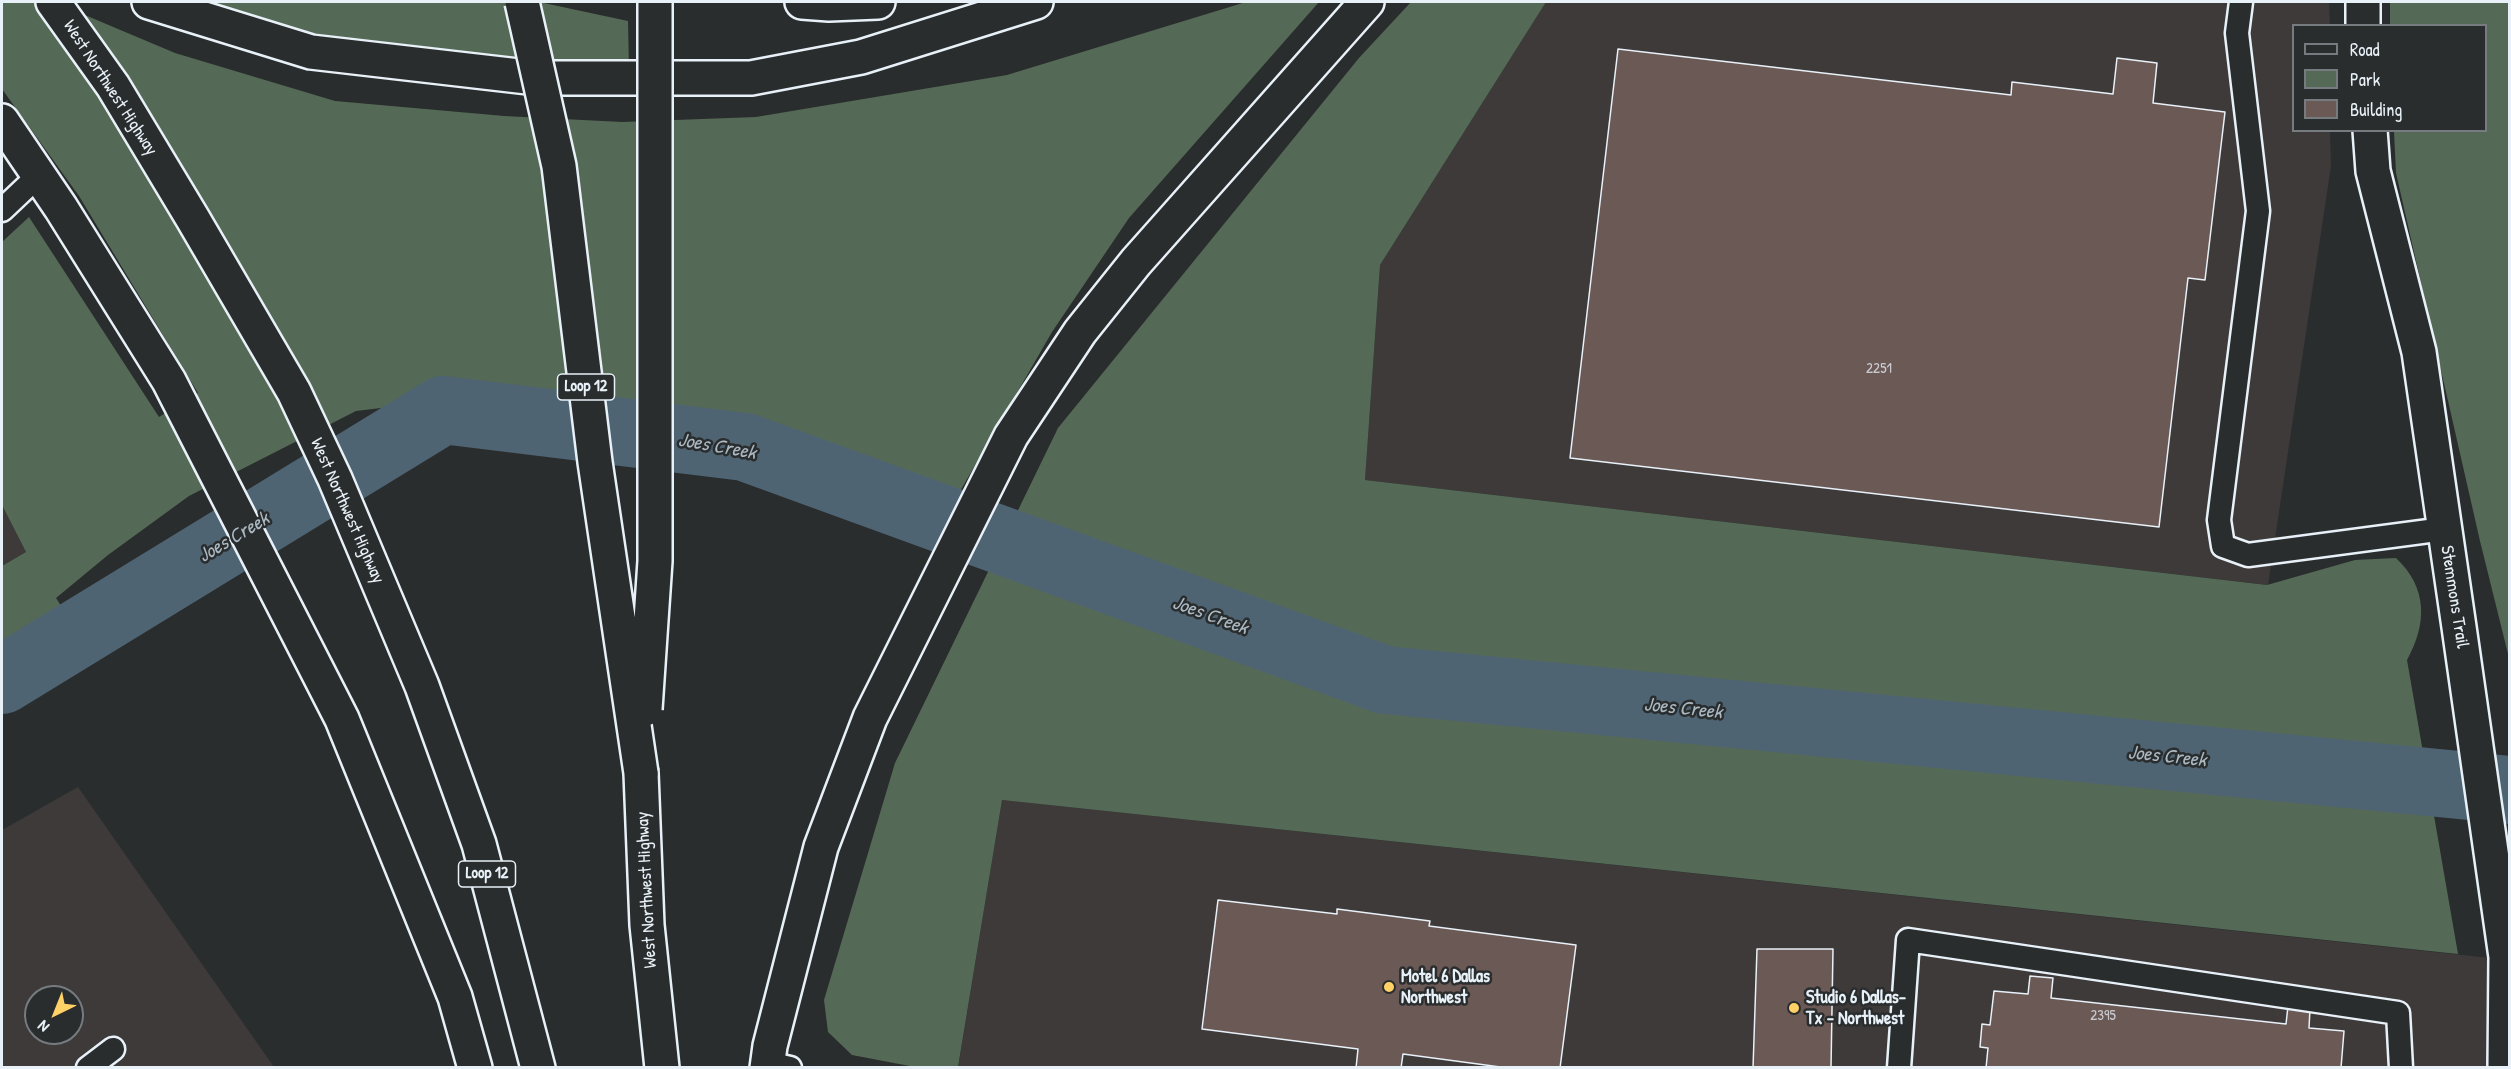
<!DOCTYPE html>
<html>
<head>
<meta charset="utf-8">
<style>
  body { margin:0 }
  #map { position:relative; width:2511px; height:1069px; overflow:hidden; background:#2a2d2e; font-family:"Patrick Hand",sans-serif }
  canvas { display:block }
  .frame { position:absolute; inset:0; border:3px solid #e8f1f8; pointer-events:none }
  .legend { position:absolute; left:2292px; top:24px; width:195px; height:108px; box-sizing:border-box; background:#2a2d2e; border:2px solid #767b7f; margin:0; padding:8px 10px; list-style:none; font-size:18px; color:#e8f1f8 }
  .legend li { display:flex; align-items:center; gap:12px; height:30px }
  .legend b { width:30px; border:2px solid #767b7f }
  .north { position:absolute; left:24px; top:985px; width:60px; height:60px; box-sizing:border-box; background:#2a2d2e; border:2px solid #767b7f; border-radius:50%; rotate:223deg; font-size:16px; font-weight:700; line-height:24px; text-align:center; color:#e8f1f8 }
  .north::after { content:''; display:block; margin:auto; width:21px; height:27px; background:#ffd166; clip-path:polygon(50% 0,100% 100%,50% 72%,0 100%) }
</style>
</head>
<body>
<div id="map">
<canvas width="2511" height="1069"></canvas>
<div class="frame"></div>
<ul class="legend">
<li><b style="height:8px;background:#2a2d2e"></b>Road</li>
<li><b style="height:16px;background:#556a56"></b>Park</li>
<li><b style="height:16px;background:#6b5956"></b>Building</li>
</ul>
<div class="north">N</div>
</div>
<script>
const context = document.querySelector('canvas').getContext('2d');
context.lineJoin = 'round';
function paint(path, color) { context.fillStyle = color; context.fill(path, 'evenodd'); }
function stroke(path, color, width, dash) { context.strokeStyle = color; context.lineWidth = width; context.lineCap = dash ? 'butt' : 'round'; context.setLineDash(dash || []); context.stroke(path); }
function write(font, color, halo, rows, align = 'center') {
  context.font = font + ' "Patrick Hand",sans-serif'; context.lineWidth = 5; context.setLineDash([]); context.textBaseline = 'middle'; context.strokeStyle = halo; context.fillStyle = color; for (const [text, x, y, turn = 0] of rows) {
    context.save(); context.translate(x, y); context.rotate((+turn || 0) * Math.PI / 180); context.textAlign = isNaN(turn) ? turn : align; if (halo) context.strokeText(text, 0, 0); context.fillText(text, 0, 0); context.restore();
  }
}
paint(new Path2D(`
  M 1546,2 L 2329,2 L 2330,25 L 2294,26 L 2294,130 L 2330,131 L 2331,166 L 2268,585 L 1365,480 L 1380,265 Z
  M 2,505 L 26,552 L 2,566 Z
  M 78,787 L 274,1067 L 2,1067 L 2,830 ZM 36,997 L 72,997 L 72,1033 L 36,1033 Z
  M 1002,800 L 2509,960 L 2509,1067 L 958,1068 Z`), '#3e3a3a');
paint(new Path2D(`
  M 2,2 L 54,2 L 175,53 L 335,101 L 504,116 L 622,122 L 756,117 L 1007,75 L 1246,2 L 1319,2 L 1129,218 L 1052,332 L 955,500 L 703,418 L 489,395 L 356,411 L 189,496 L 108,555 L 56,598 L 78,632 L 2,680 L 2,566 L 26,552 L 2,505 L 2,242 L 29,217 L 159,417 L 198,393 L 79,196 L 2,89 Z
  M 202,2 L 539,2 L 628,21 L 629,71 L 309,39 Z
  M 1411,2 L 1546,2 L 1380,265 L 1365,480 L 2267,585 L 2355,560 L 2396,558 C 2428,588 2427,624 2407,660 L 2458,954 L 1002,800 L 958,1067 L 915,1067 L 852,1055 L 828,1032 L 824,1000 L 895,763 L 1058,428 L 1359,58 Z
  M 2390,2 L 2509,2 L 2509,658 L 2480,541 L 2396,173 L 2394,131 L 2486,130 L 2486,26 L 2390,25 Z`), '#556a56');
stroke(new Path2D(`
  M 2,680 L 443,410 L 745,447 L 1385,680 L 2510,790`), '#4f6473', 68);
const building = new Path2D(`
  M 1618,49 L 2011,95 L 2012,82 L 2113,94 L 2117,58 L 2157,63 L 2153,103 L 2225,112 L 2205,280 L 2188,278 L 2159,527 L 1570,458 Z
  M 1218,900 L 1337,914 L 1337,909 L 1430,921 L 1429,926 L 1576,945 L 1560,1068 L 1508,1068 L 1403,1054 L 1401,1068 L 1356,1068 L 1358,1049 L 1202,1029 Z
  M 1757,949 L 1833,949 L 1831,1068 L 1753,1068 Z
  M 2030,976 L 2053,978 L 2051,998 L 2286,1024 L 2288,1006 L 2310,1009 L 2309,1028 L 2344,1031 L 2341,1068 L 1986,1068 L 1988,1048 L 1980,1047 L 1982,1024 L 1990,1025 L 1994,991 L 2028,994 Z`);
paint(building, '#6b5956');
stroke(building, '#e8f1f8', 1.5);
const lane = new Path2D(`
  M 2241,2 L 2237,33 L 2258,211 L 2219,520 L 2223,546 L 2248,555 L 2444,529
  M 2,210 L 39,175
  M 768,1063 L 790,1068
  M 88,1068 L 113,1049
  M 1899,1068 L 1908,940 L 2398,1013 L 2401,1068`);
const street = new Path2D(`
  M 2363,26 L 2363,2
  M 2370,130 L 2373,171 L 2419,352 L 2459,627 L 2506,957 L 2505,1068`);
const primary = new Path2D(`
  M 53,2 L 113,86 L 193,219 L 294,392 L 335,479 L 422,686 L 479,844 L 538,1068
  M 2,121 L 61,208 L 169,381 L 342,719 L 455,997 L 475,1068
  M 641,773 L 647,925 L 662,1068`);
const highway = new Path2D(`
  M 149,2 L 311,52 L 536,78 L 751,78 L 861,57 L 1036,2
  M 802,2 L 829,4 L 878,2
  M 767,1068 L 770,1046 L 821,847 L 870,718 L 1011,436 L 1080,332 L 1136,262 L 1367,2`);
stroke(lane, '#e8f1f8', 27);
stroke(street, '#e8f1f8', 38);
stroke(primary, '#e8f1f8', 38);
stroke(highway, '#e8f1f8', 38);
stroke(lane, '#2a2d2e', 22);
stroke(street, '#2a2d2e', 33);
stroke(primary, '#2a2d2e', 33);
stroke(highway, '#2a2d2e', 33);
const primaryBridge = new Path2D(`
  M 522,2 L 559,166 L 595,462 L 641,773
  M 645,709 L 655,561 L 655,2`);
stroke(primaryBridge, '#e8f1f8', 38, []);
stroke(primaryBridge, '#2a2d2e', 33);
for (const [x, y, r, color] of [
  [1389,987,6,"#ffd166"],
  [1794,1008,6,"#ffd166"]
]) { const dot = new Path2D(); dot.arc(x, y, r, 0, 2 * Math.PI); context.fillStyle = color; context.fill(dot); stroke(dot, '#2a2d2e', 2); }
write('15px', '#c9cbd0', null, [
  ["2251",1879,369],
  ["2395",2103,1016]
]);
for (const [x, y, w] of [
  [586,387,57],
  [487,874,57]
]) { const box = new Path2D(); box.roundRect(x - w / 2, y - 13, w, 26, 4.5); context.fillStyle = '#2a2d2e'; context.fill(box); stroke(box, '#e8f1f8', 1.5); }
write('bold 16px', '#e8f1f8', null, [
  ["Loop 12",586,387],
  ["Loop 12",487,874]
]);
write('18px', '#e8f1f8', '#2a2d2e', [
  ["West Northwest Highway",110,88,57],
  ["West Northwest Highway",347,511,66],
  ["Stemmons Trail",2454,597,81],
  ["West Northwest Highway",647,890,-93]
]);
write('bold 18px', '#e8f1f8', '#2a2d2e', [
  ["Motel 6 Dallas",1401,977],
  ["Northwest",1401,998],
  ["Studio 6 Dallas-",1806,998],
  ["Tx - Northwest",1806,1019]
], 'left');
write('italic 20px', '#abb9c3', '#2a2d2e', [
  ["Joes Creek",717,447,10],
  ["Joes Creek",234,538,-31],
  ["Joes Creek",1210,616,20],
  ["Joes Creek",1683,709,6],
  ["Joes Creek",2167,757,6]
]);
</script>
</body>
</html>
